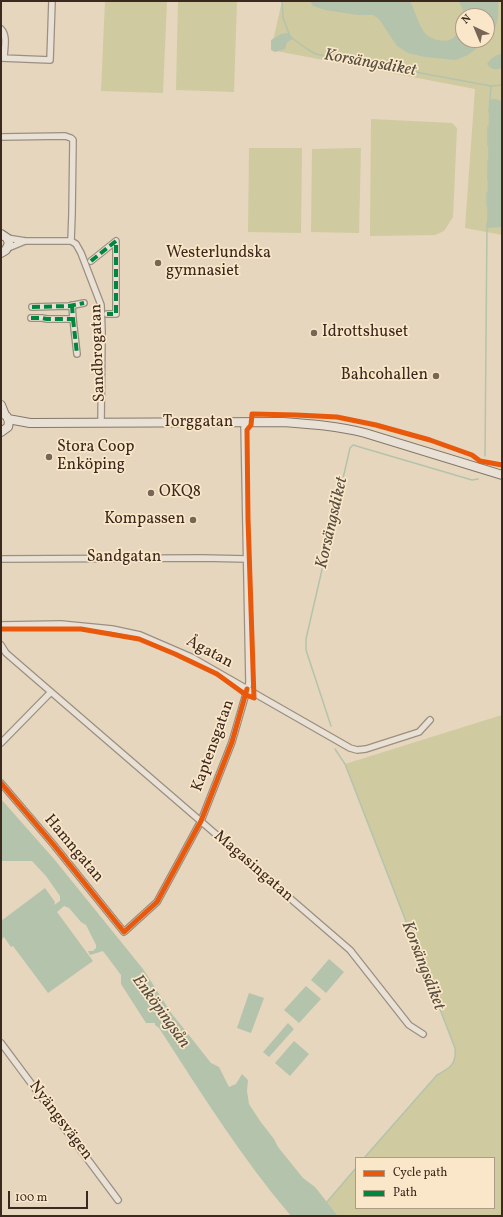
<!DOCTYPE html>
<html>
<head>
<meta charset="utf-8">
<style>
  body { margin:0 }
  #map { position:relative; width:503px; height:1217px; overflow:hidden; background:#e6d6bd; font-family:Vollkorn,serif }
  canvas { display:block }
  .frame { position:absolute; inset:0; border:2px solid #3b281e; pointer-events:none }
  .legend { position:absolute; left:355px; top:1157px; width:140px; height:52px; box-sizing:border-box; background:#fae7c9; border:1px solid #ae9b85; margin:0; padding:5px 7px; list-style:none; font-size:12px; color:#3b281e }
  .legend li { display:flex; align-items:center; gap:8px; height:20px }
  .legend b { width:20px; border:1px solid #ae9b85 }
  .north { position:absolute; left:455px; top:8px; width:40px; height:40px; box-sizing:border-box; background:#fae7c9; border:1px solid #ae9b85; border-radius:50%; rotate:316deg; font-size:11px; font-weight:700; line-height:16px; text-align:center; color:#3b281e }
  .north::after { content:''; display:block; margin:auto; width:14px; height:18px; background:#776556; clip-path:polygon(50% 0,100% 100%,50% 72%,0 100%) }
  .scale { position:absolute; left:8px; top:1191px; width:80px; height:18px; box-sizing:border-box; border:2px solid #3b281e; border-top:0; padding-left:5px; font-size:12px; line-height:14px; white-space:nowrap; color:#3b281e; -webkit-text-stroke:3px #fae7c9; paint-order:stroke }
</style>
</head>
<body>
<div id="map">
<canvas width="503" height="1217"></canvas>
<div class="frame"></div>
<ul class="legend">
<li><b style="height:5px;background:#e8590c"></b>Cycle path</li>
<li><b style="height:5px;background:#00873e"></b>Path</li>
</ul>
<div class="north">N</div>
<div class="scale">100 m</div>
</div>
<script>
const context = document.querySelector('canvas').getContext('2d');
context.lineJoin = 'round';
function paint(path, color) { context.fillStyle = color; context.fill(path, 'evenodd'); }
function stroke(path, color, width, dash) { context.strokeStyle = color; context.lineWidth = width; context.lineCap = dash ? 'butt' : 'round'; context.setLineDash(dash || []); context.stroke(path); }
function write(font, color, halo, rows, align = 'center') {
  context.font = font + ' Vollkorn,serif'; context.lineWidth = 3.5; context.setLineDash([]); context.textBaseline = 'middle'; context.strokeStyle = halo; context.fillStyle = color; for (const [text, x, y, turn = 0] of rows) {
    context.save(); context.translate(x, y); context.rotate((+turn || 0) * Math.PI / 180); context.textAlign = isNaN(turn) ? turn : align; if (halo) context.strokeText(text, 0, 0); context.fillText(text, 0, 0); context.restore();
  }
}
paint(new Path2D(`
  M 105,1 L 167,1 L 163,93 L 101,91 Z
  M 178,1 L 237,1 L 234,92 L 176,90 Z
  M 282,1 L 502,1 L 502,235 L 465,228 L 475,89 L 271,50 ZM 463,16 L 487,16 L 487,40 L 463,40 Z
  M 371,119 L 452,123 L 457,128 L 453,217 L 444,231 L 435,235 L 370,236 Z
  M 249,148 L 302,148 L 301,233 L 248,232 Z
  M 361,148 L 359,233 L 311,232 L 312,149 Z
  M 502,715 L 502,1216 L 338,1216 L 327,1202 L 356,1168 L 356,1208 L 494,1208 L 494,1158 L 364,1158 L 437,1075 C 450,1068 457,1064 455,1047 L 345,764 Z`), '#cfcaa0');
paint(new Path2D(`
  M 310,1 L 410,1 C 415,11 418,23 424,32 C 427,36 433,39 437,40 C 455,44 458,33 463,18 L 463,40 L 487,40 L 468,55 L 456,60 L 425,57 L 408,53 L 397,46 L 379,19 L 373,15 L 358,15 L 325,10 L 313,6 Z
  M 459,1 L 498,1 C 499,16 498,29 487,40 L 487,16 L 464,16 L 464,13 Z
  M 289,33 L 293,39 L 287,42 L 285,49 L 275,52 L 271,50 L 271,40 L 281,34 Z
  M 502,54 L 502,68 C 495,70 492,70 487,64 C 491,58 495,55 502,54 Z
  M 495,99 L 502,101 L 502,227 L 487,228 L 489,106 L 489,100 Z
  M 1,799 L 54,859 L 143,969 L 172,1014 L 188,1034 L 211,1063 L 219,1067 L 229,1087 L 236,1084 L 242,1074 L 248,1080 L 247,1091 L 249,1104 L 260,1121 L 274,1139 L 278,1147 L 303,1178 L 315,1187 L 338,1216 L 291,1216 C 241,1157 201,1093 159,1028 L 155,1025 L 155,1023 L 146,1023 L 121,984 L 121,975 L 103,951 L 90,955 L 88,951 L 93,951 L 96,948 L 96,945 L 86,925 L 81,922 L 69,908 L 64,906 L 57,912 L 93,961 L 48,993 L 13,946 L 11,947 L 4,937 L 1,940 L 1,921 L 45,888 L 55,902 L 54,905 L 60,901 L 60,896 L 46,876 L 32,861 L 1,861 Z
  M 329,959 L 344,972 L 326,993 L 311,980 Z
  M 306,986 L 321,999 L 299,1023 L 284,1010 Z
  M 249,993 L 264,998 L 251,1033 L 237,1028 Z
  M 288,1023 L 294,1029 L 269,1057 L 263,1052 Z
  M 294,1041 L 309,1054 L 290,1076 L 275,1063 Z`), '#b4c3ac');
stroke(new Path2D(`
  M 282,1 L 283,18 L 290,36
  M 292,38 L 307,49 L 316,54 L 330,57 L 361,62 L 491,86 L 502,85
  M 489,112 L 491,86
  M 488,146 L 488,127
  M 488,180 L 488,161
  M 487,206 L 487,193
  M 485,456 L 487,223
  M 331,726 L 306,650 L 306,639 L 350,448 L 353,445 L 472,480 L 478,479
  M 335,749 L 345,764 L 455,1048 C 457,1064 450,1068 437,1075 L 364,1158
  M 326,1203 L 356,1168`), '#b4c3ac', 1.5);
const street = new Path2D(`
  M 1,29 C 8,36 4,49 4,58
  M 1,58 L 50,60 L 52,1
  M 1,137 L 65,136 L 71,138 L 73,140 L 72,214 L 71,241
  M 7,238 L 25,241 L 71,241 L 76,244 L 81,253 L 101,305 L 102,332 L 101,423
  M 8,248 L 25,241
  M 91,261 L 116,241 L 116,314 L 107,314
  M 32,307 L 69,306 L 84,303
  M 31,318 L 42,318 L 47,319 L 73,319 L 72,305
  M 73,319 L 77,354
  M 1,559 L 202,558 L 247,559
  M 1,625 L 61,624 L 112,629 L 140,635 L 191,657 L 350,748 L 357,750 L 366,749 L 419,732 L 430,720
  M 1,645 L 6,653 L 21,666 L 350,950 L 409,1025 L 423,1034
  M 1,743 L 51,692
  M 1,783 L 53,844 L 124,932 L 157,902 L 201,821 L 232,742 L 249,683 L 244,423
  M 1,1043 L 118,1200`);
const secondary = new Path2D(`
  M 1,234 L 7,238 L 9,243 L 6,250 L 1,253
  M 1,405 L 5,415
  M 1,413 C 8,415 10,420 8,427 L 1,432
  M 8,419 L 30,423 L 283,422 C 311,424 338,426 365,433 L 502,475`);
stroke(street, '#9b8f80', 8);
stroke(secondary, '#83786a', 10);
stroke(street, '#e9e1d5', 5.5);
stroke(secondary, '#e9e1d5', 8);
stroke(new Path2D(`
  M 91,261 L 116,241 L 116,314 L 107,314
  M 32,307 L 69,306 L 84,303
  M 31,318 L 42,318 L 47,319 L 73,319 L 72,305
  M 73,319 L 77,354`), '#00873e', 4, [8, 4]);
stroke(new Path2D(`
  M 1,629 L 81,629 L 139,639 L 175,654 L 217,674 L 246,695 L 254,698 L 248,519 L 247,430 L 251,425 L 252,414 L 296,415 L 337,417 L 376,425 L 430,440 L 472,455 L 480,461 L 502,465
  M 1,783 L 53,844 L 124,932 L 157,902 L 201,821 L 232,742 L 247,689`), '#e8590c', 5);
for (const [x, y, r, color] of [
  [158,263,4,"#776556"],
  [314,333,4,"#776556"],
  [436,376,4,"#776556"],
  [49,457,4,"#776556"],
  [151,493,4,"#776556"],
  [193,520,4,"#776556"]
]) { const dot = new Path2D(); dot.arc(x, y, r, 0, 2 * Math.PI); context.fillStyle = color; context.fill(dot); stroke(dot, '#fae7c9', 1.5); }
write('16px', '#3b281e', '#fae7c9', [
  ["Westerlundska",166,254],
  ["gymnasiet",166,272],
  ["Idrottshuset",322,333],
  ["Bahcohallen",428,376,"right"],
  ["Stora Coop",57,448],
  ["Enköping",57,466],
  ["OKQ8",159,493],
  ["Kompassen",185,520,"right"]
], 'left');
write('16px', '#3b281e', '#fae7c9', [
  ["Sandbrogatan",99,353,-92],
  ["Torggatan",198,423],
  ["Sandgatan",124,558],
  ["Ågatan",209,653,28],
  ["Kaptensgatan",214,746,-70],
  ["Hamngatan",73,849,50],
  ["Magasingatan",253,867,41],
  ["Nyängsvägen",60,1121,53]
]);
write('italic 17px', '#544d40', '#fae7c9', [
  ["Korsängsdiket",370,64,10],
  ["Korsängsdiket",333,523,-77],
  ["Korsängsdiket",422,966,69],
  ["Enköpingsån",160,1012,54]
]);
</script>
</body>
</html>
